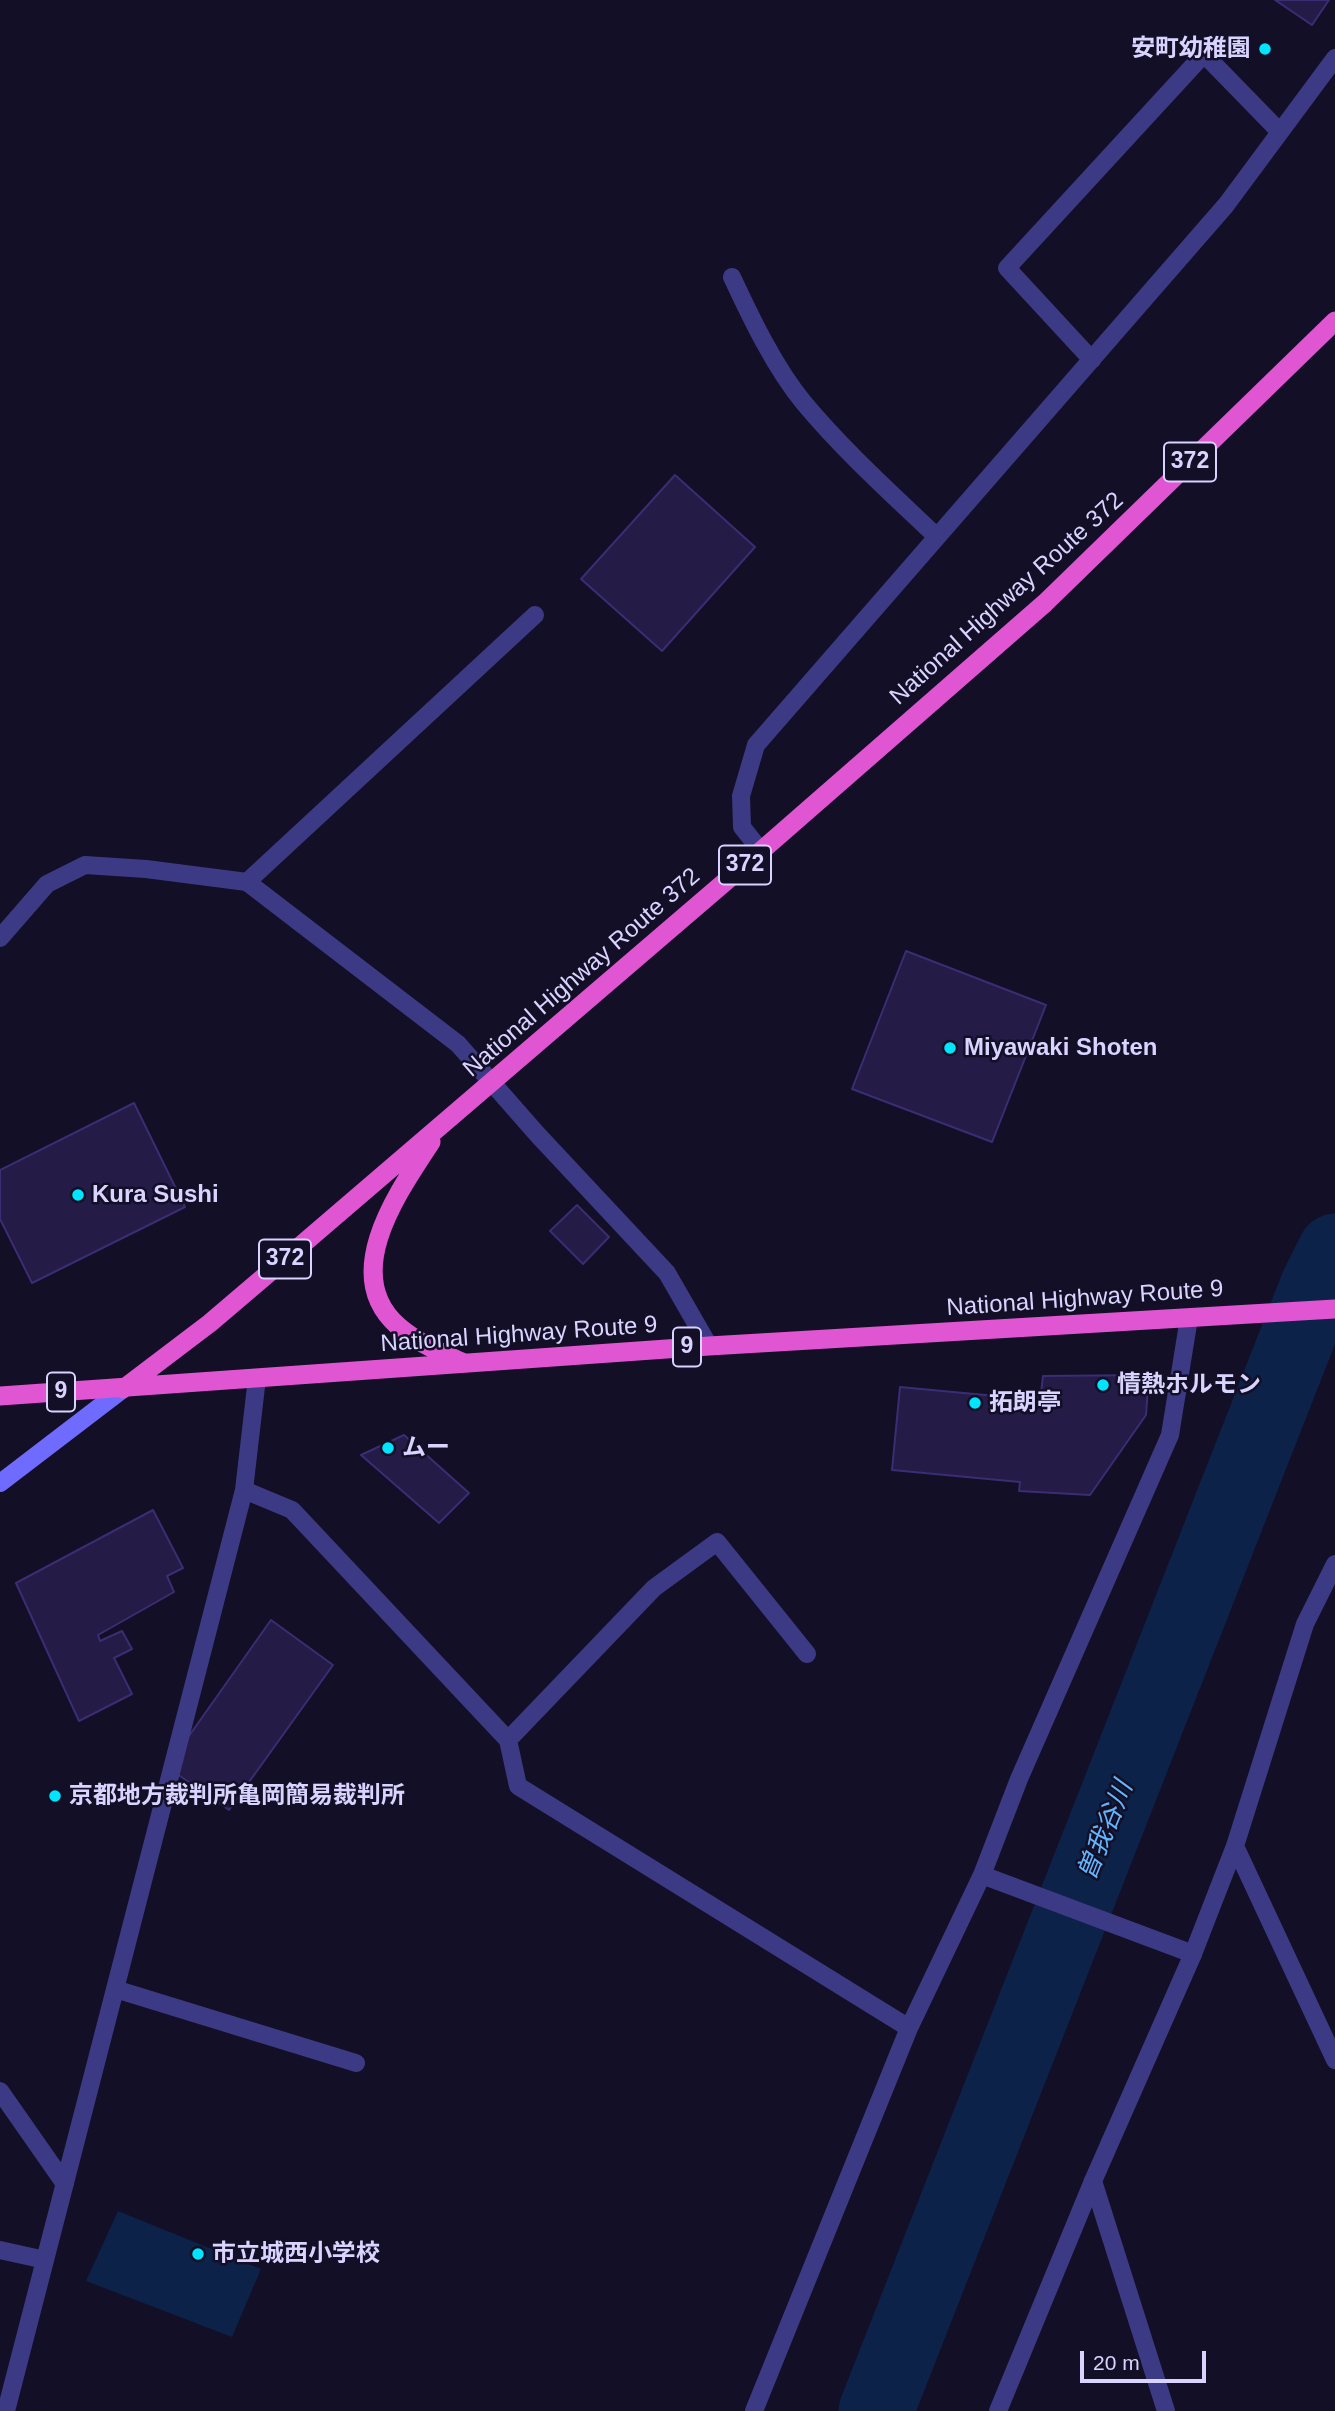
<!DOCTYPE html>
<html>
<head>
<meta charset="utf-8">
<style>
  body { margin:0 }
  #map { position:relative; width:1335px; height:2411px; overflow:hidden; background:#130f26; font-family:Arial,sans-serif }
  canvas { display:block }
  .scale { position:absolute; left:1080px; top:2351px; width:126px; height:32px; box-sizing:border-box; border:4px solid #d9d4ff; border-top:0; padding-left:9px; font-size:21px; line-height:24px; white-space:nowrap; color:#d9d4ff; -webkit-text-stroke:5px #130f26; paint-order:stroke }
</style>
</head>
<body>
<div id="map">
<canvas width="1335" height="2411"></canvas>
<div class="scale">20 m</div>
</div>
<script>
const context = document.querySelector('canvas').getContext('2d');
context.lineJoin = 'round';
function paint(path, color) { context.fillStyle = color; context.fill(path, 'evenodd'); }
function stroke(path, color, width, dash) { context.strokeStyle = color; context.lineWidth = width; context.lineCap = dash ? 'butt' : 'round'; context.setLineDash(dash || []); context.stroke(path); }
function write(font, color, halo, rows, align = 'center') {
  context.font = font + ' Arial,"Noto Sans JP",sans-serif'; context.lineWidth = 5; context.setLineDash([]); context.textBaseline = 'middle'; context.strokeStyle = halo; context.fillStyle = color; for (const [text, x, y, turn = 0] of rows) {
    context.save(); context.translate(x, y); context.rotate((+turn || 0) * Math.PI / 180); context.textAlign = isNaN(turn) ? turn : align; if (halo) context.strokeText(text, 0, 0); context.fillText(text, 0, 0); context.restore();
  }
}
paint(new Path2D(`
  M 118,2211 L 261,2269 L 232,2337 L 86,2281 Z`), '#0c2248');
stroke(new Path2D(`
  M 876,2411 L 1318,1285 L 1335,1251`), '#0c2248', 75);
const building = new Path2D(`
  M 1275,0 L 1329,0 L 1312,25 Z
  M 675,475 L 755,547 L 662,651 L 581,579 Z
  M 906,951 L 1046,1005 L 992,1142 L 852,1089 Z
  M 134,1103 L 185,1207 L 32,1283 L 0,1219 L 0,1170 Z
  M 577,1205 L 609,1237 L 583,1264 L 550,1231 Z
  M 1149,1375 L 1146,1415 L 1090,1495 L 1019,1491 L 1020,1482 L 892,1470 L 900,1387 L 1017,1398 L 1019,1392 L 1041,1393 L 1043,1376 Z
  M 404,1435 L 469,1493 L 439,1523 L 361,1455 Z
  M 153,1510 L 183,1568 L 167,1576 L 174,1592 L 98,1635 L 100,1641 L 122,1631 L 132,1649 L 114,1658 L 132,1694 L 79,1721 L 16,1583 Z
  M 271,1620 L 333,1665 L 229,1810 L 167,1767 Z`);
paint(building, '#241b47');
stroke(building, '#3b2d73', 2);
stroke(new Path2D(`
  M 247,882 L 535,615`), '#3d3a85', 18);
stroke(new Path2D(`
  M 732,277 C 751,318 775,368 804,403 C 844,451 892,494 937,537
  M 1092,360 L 1007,268 L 1204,54 L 1279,131
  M 761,851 L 742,827 L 741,796 L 756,745 L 1226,205 L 1335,58
  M 0,938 L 47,884 L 85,865 L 146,869 L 247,882 L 458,1044 L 537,1134 L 667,1273 L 709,1346
  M 244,1490 L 292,1510 L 508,1740 L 518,1786 L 909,2028
  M 508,1740 L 654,1588 L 717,1542 L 807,1654
  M 982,1875 L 1193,1954
  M 115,1989 L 356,2063
  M 0,2091 L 65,2184
  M 1093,2181 L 1166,2411
  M 0,2250 L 45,2260
  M 6,2411 L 244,1490 L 257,1378
  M 754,2411 L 909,2028 L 982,1875 L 1019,1779 L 1170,1435 L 1189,1318`), '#3d3a85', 18);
stroke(new Path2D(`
  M 1235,1846 L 1335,2060
  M 998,2411 L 1093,2181 L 1193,1954 L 1235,1846 L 1305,1624 L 1335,1564`), '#3d3a85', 18);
stroke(new Path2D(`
  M 0,1483 L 123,1389`), '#6f6bff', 18);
stroke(new Path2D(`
  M 431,1142 C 399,1191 339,1274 398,1326 C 417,1343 441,1352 464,1363
  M 123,1389 L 210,1323 L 291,1254 L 761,851 L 1045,603 L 1335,321
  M 0,1396 L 709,1346 L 1335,1309`), '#e055d1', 19);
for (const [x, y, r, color] of [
  [1265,49,7,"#00e5ff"],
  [950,1048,7,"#00e5ff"],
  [78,1195,7,"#00e5ff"],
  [1103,1385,7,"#00e5ff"],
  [975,1403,7,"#00e5ff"],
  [388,1448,7,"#00e5ff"],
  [55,1796,7,"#00e5ff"],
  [198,2254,7,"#00e5ff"]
]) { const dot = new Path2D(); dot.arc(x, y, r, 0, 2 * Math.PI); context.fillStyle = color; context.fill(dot); stroke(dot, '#130f26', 2.5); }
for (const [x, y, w] of [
  [1190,462,52],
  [745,865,52],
  [285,1259,52],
  [687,1347,28],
  [61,1392,28]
]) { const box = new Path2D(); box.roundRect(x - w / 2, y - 19.5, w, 39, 5); context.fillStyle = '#130f26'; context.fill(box); stroke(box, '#d9d4ff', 2); }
write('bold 23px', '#d9d4ff', null, [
  ["372",1190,462],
  ["372",745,865],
  ["372",285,1259],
  ["9",687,1347],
  ["9",61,1392]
]);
write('bold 24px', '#d9d4ff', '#130f26', [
  ["安町幼稚園",1251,49,"right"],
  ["Miyawaki Shoten",964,1048],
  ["Kura Sushi",92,1195],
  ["情熱ホルモン",1117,1385],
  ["拓朗亭",989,1403],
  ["ムー",402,1448],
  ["京都地方裁判所亀岡簡易裁判所",69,1796],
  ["市立城西小学校",212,2254]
], 'left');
write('24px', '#d9d4ff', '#130f26', [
  ["National Highway Route 372",1007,599,-42],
  ["National Highway Route 372",582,973,-41],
  ["National Highway Route 9",1085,1299,-4],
  ["National Highway Route 9",519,1335,-4]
]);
write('italic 26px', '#62b6ff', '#130f26', [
  ["曽我谷川",1106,1831,-68]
]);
</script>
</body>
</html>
